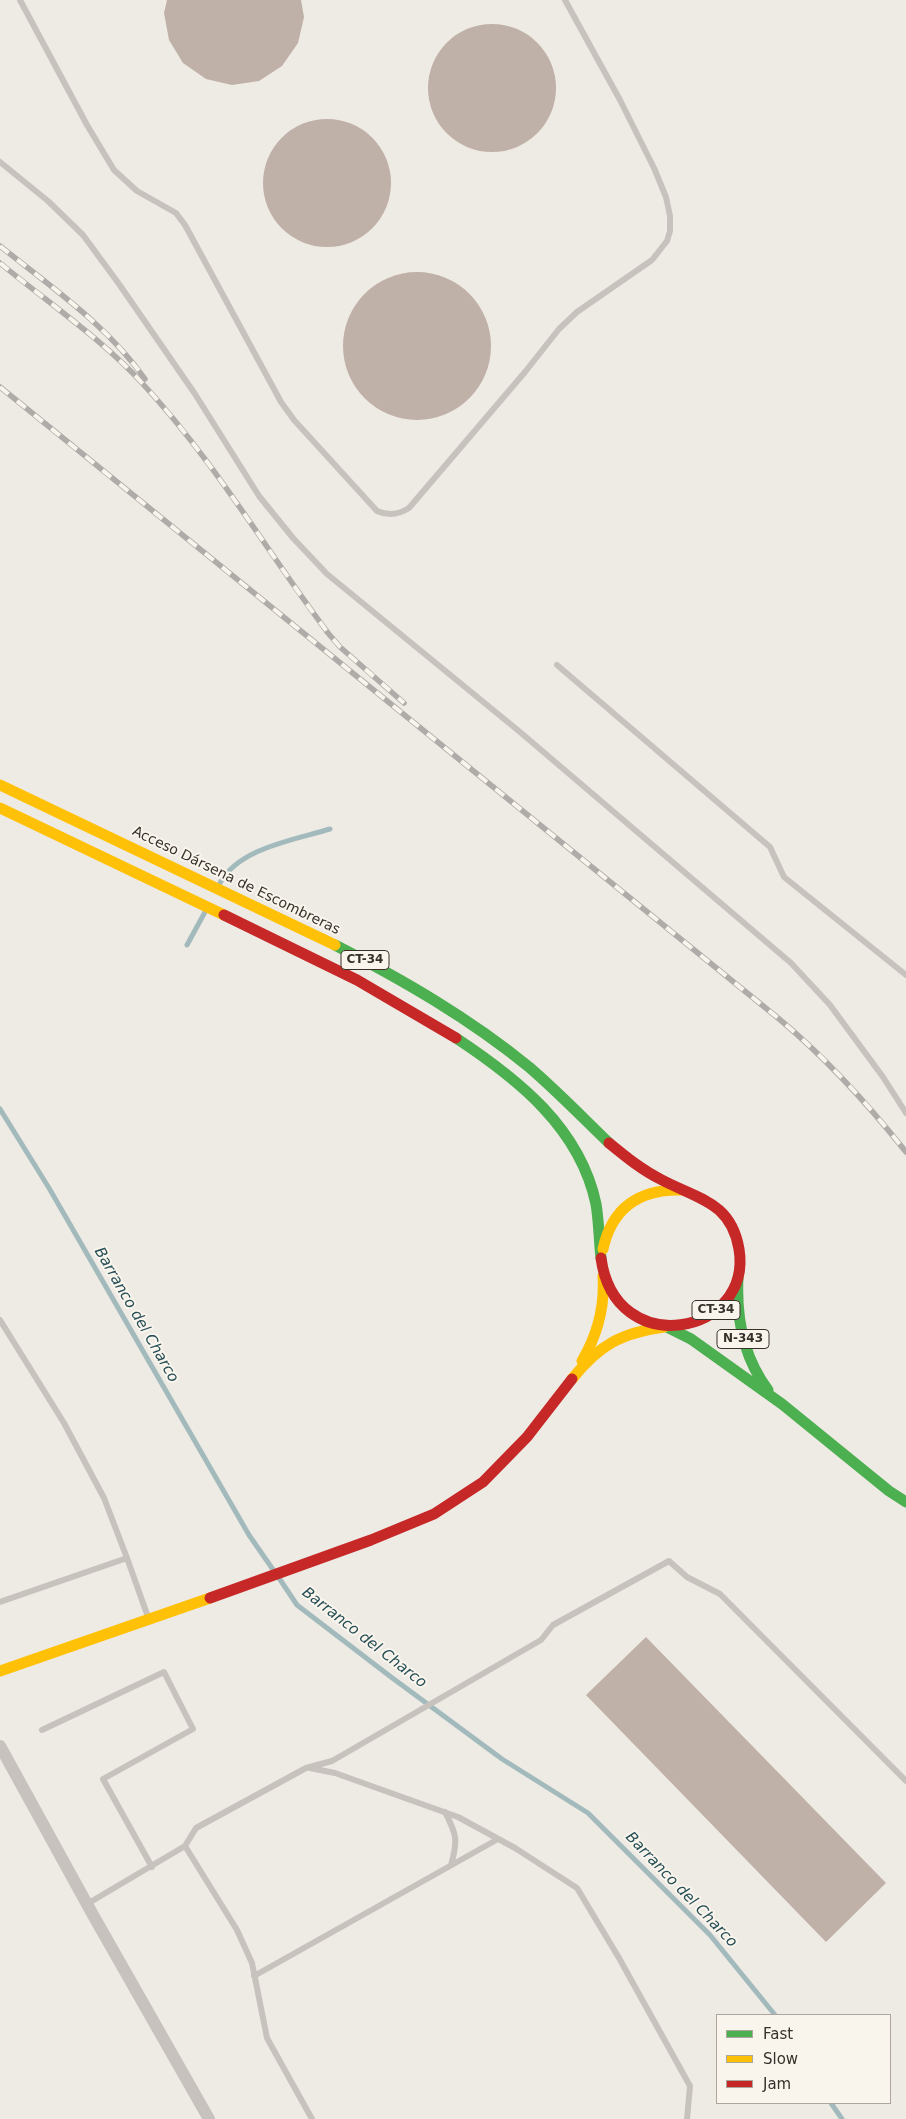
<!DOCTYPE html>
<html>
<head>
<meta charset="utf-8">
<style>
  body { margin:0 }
  #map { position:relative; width:906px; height:2119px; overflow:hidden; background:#eeeae4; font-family:"DejaVu Sans",sans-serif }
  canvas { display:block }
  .legend { position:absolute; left:716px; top:2014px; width:175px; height:90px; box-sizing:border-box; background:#f9f5ed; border:1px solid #aca69f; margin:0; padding:6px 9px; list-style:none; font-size:15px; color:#38302b }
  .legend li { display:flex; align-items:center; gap:10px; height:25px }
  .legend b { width:25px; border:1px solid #aca69f }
</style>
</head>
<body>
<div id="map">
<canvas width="906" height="2119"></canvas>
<ul class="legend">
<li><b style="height:6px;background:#4caf50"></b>Fast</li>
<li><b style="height:6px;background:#ffc107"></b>Slow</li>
<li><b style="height:6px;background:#c62828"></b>Jam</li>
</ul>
</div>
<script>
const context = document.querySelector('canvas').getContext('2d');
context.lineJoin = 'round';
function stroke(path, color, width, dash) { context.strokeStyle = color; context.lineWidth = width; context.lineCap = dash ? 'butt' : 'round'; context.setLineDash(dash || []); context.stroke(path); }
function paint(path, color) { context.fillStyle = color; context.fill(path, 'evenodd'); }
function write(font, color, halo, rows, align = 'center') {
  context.font = font + ' "DejaVu Sans",sans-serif'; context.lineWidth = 4; context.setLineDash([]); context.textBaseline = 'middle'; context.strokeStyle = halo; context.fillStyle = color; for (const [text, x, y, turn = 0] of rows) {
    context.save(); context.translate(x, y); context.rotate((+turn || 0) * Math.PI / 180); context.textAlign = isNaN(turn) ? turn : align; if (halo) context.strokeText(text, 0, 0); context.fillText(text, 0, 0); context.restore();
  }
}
stroke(new Path2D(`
  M 220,883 C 239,848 294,840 330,829
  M 187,945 L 205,912
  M 0,1109 L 49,1188 L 249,1535 L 274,1571
  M 279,1578 L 297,1605 L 391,1677 L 502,1759 L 588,1813 L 710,1935 L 775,2015
  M 831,2103 L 842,2119`), '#a3babd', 5);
paint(new Path2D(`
  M 167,0 L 301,0 L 304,17 L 298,43 L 282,66 L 259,81 L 232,85 L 206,79 L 183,63 L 169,40 L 164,13 Z
  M428 88a64 64 0 1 1 128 0a64 64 0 1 1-128 0Z
  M263 183a64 64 0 1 1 128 0a64 64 0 1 1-128 0Z
  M343 346a74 74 0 1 1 148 0a74 74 0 1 1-148 0Z
  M 646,1637 L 886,1883 L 826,1942 L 586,1695 Z`), '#c0b1a8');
stroke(new Path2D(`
  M 20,0 L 87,125 L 114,170 L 137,191 L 176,213 L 185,225 L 281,402 L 294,420 L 377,511 C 388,516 398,515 409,508 L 525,372 L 559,329 L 577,312 L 652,260 L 667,241 L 670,231 L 670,216 L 666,197 L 654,168 L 620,100 L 565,0
  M 0,162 L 48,201 L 83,235 L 119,284 L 195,394 L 259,496 L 293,538 L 327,574 L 520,732 L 791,963 L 830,1005 L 883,1077 L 906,1113
  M 557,665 L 770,847 L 784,877 L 906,975
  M 0,1320 L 64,1423 L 104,1498 L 127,1558
  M 0,1602 L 127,1558 L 148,1617
  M 42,1730 L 164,1672 L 193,1729 L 103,1779 L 152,1867
  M 310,1768 L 335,1773 L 458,1817 L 515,1848 L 577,1888 L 619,1958 L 690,2086 L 687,2119
  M 445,1812 C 457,1835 458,1840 451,1865
  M 185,1846 L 237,1930 L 252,1963 L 267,2038 L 312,2119
  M 87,1904 L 185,1846 L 196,1828 L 306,1768 L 332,1761 L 541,1640 L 553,1625 L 669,1561 L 687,1577 L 720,1594 L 906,1781
  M 254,1976 L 498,1839`), '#c7c2bd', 6);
stroke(new Path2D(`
  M 0,1746 L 93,1915 L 209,2119`), '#c7c2bd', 12);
stroke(new Path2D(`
  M 335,945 C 403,980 469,1018 529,1067 C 557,1091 582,1117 609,1143
  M 456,1038 C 518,1079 580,1128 596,1204 C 599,1222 599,1240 601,1258
  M 738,1278 C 736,1319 743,1357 768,1390
  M 667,1327 L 691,1339 L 782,1404 L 889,1491 L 906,1502`), '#4caf50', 11);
stroke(new Path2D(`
  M 0,785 L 335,945
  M 0,808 L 224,915
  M 603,1249 C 612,1208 639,1189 681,1190
  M 582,1361 C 598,1334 605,1307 603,1276
  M 572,1379 C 599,1345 621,1333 664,1327
  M 0,1671 L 210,1598`), '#ffc107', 11);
stroke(new Path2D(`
  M 224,915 L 357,980 L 456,1038
  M 601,1258 C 615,1362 753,1335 739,1249 C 731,1202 698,1199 662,1180 C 642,1170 626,1157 609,1143
  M 210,1598 L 371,1540 L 434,1514 L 483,1482 L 527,1437 L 572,1379`), '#c62828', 11);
const rail = new Path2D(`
  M 0,246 C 51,287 107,325 145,379
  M 0,263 C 46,301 103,340 142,383 C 213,459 266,550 328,633 L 340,647 L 404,703
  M 0,387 L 778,1018 C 826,1058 867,1103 906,1152`);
stroke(rail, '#afaba8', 5.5);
stroke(rail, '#f9f5ed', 4, [11]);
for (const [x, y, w] of [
  [365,960,48],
  [716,1310,48],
  [743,1339,52]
]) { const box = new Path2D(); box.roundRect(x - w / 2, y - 9.5, w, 19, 4); context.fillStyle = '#f9f5ed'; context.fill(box); stroke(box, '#38302b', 1); }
write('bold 12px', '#38302b', null, [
  ["CT-34",365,960],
  ["CT-34",716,1310],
  ["N-343",743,1339]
]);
write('14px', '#38302b', '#f9f5ed', [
  ["Acceso Dársena de Escombreras",236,881,26]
]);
write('italic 15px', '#254e56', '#f9f5ed', [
  ["Barranco del Charco",136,1315,60],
  ["Barranco del Charco",364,1638,38],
  ["Barranco del Charco",681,1890,46]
]);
</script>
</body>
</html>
